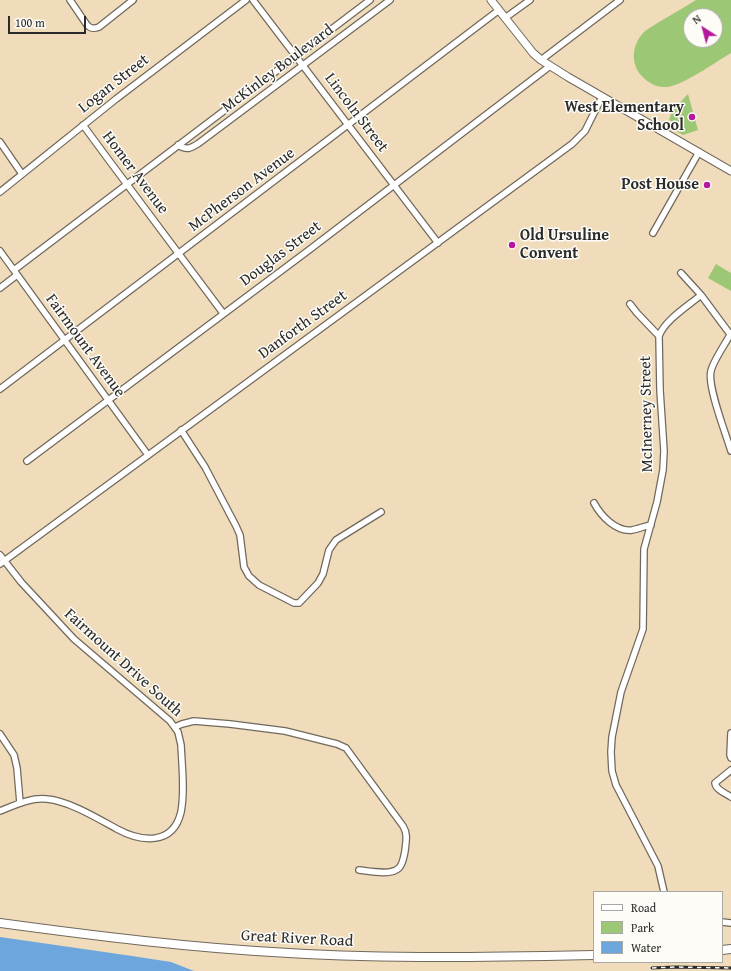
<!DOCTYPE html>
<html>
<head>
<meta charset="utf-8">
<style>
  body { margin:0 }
  #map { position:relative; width:731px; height:971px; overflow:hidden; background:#f0dbba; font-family:"Gentium Book Plus",serif }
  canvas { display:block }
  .legend { position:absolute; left:593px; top:891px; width:130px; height:72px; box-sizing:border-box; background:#fdfcf7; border:1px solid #a9a8a5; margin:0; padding:5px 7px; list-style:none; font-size:12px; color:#2b2b2b }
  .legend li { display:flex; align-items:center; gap:8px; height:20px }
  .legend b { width:20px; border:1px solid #a9a8a5 }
  .north { position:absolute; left:683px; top:8px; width:40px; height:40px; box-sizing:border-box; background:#fdfcf7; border:1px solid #a9a8a5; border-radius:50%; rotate:324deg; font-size:11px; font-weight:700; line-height:16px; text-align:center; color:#2b2b2b }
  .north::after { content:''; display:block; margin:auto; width:14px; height:18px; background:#b5179e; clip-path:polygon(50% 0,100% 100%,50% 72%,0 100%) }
  .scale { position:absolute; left:8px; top:16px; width:78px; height:18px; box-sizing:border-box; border:2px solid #2b2b2b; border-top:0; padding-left:5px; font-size:12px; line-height:14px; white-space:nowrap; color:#2b2b2b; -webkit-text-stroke:3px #fdfcf7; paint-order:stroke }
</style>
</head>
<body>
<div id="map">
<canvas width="731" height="971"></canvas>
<ul class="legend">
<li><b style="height:5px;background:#fff"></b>Road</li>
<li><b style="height:11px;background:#9cc875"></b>Park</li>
<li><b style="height:11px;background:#6da6dc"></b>Water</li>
</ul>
<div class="north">N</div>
<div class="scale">100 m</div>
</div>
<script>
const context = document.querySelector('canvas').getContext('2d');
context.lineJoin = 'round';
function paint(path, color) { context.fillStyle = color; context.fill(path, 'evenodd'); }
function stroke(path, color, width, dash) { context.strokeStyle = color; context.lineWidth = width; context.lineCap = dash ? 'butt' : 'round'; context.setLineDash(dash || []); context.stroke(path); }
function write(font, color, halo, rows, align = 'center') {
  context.font = font + ' "Gentium Book Plus",serif'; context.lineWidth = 3; context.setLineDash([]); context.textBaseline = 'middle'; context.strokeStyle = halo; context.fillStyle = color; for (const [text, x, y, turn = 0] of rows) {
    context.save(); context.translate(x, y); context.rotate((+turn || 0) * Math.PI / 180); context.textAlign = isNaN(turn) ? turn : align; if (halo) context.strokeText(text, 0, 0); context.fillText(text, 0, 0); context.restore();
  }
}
paint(new Path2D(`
  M 696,0 L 731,0 L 731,53 C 717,61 681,87 666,87 C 656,88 647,82 640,74 C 630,61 633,43 644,32 C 648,28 655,25 659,22 C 672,15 684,7 696,0 ZM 691,16 L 715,16 L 715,40 L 691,40 Z
  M 688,94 L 698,130 L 683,135 L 672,129 L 678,120 L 673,125 L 671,125 L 673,122 L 669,120 L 672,111 Z
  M 716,264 L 731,273 L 731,291 L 708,278 Z`), '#9cc875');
paint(new Path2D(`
  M 0,937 L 132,956 L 171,962 L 194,971 L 0,971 Z`), '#6da6dc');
const minor = new Path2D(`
  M 70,0 L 87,25 C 91,29 94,29 99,27 L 133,0
  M 253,0 L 438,243
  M 505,18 L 530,0
  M 541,60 L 620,0
  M 83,125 L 108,159 L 223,313
  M 0,142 L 22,174
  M 178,145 C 187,151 191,148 199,143 L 390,0
  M 0,192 L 116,99 L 246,0
  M 653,233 L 699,152
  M 0,251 L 148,455
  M 14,270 L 370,0
  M 681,273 L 701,295 L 730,334
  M 0,288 L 17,275
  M 630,304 L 637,313 L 659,336
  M 731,333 C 726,343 713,361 711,371 C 707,386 726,434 731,451
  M 0,389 L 499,10
  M 181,430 L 205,467 L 236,526 L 240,535 L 244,567 L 249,576 L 259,585 L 294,603 L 299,603 L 318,583 L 323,574 L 329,550 L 336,540 L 381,512
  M 27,461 L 309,250 L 550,66
  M 594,503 C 601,516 616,532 632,530 C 638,529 645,526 651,525
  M 0,555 L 21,582 L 74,639 L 170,721 L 178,732 L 181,745 C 182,767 185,791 181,812 C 173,846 141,842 117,829 C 97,818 69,801 47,799 C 31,797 15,805 0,811
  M 0,564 L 572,144 L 585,131 L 602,97
  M 175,727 L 182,724 L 194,721 L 230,724 L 285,731 L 337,744 L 346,748 L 403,826 C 408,834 406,841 405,851 C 404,856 403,864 399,868 C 391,876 369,871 359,870
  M 731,733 L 730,755 L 731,758
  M 0,734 L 14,755 L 17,768 L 20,803
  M 731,770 L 715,783 C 716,790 725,793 731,797
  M 664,892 L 658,866 L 616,785 L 612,771 L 611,752 L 612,737 L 621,692 L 643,629 L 644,549 L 657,502 L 663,470 L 664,451 L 660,390 L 659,336 C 665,320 688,306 701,295
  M 722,922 L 731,923`);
const tertiary = new Path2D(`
  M 491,0 L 533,53 L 541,60 L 568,77 L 731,171`);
const primary = new Path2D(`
  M 0,923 C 96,936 192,948 289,953 C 390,959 492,957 594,955
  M 722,950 L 731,949`);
stroke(minor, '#70695d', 8);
stroke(tertiary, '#70695d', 9);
stroke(primary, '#70695d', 10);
stroke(minor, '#fff', 5.5);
stroke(tertiary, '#fff', 7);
stroke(primary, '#fff', 8);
const rail = new Path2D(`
  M 652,968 L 675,967 L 731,968`);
stroke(rail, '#2b2b2b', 3);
stroke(rail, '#fdfcf7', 1.5, [4.5]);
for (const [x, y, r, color] of [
  [692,117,4,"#b5179e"],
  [707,185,4,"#b5179e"],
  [512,245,4,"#b5179e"]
]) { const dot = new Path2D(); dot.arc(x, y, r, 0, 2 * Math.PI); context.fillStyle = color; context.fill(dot); stroke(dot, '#fdfcf7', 1.5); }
write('16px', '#2b2b2b', '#fdfcf7', [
  ["McKinley Boulevard",278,69,-37],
  ["Logan Street",114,84,-38],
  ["Lincoln Street",356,113,53],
  ["Homer Avenue",135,173,53],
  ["McPherson Avenue",242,190,-37],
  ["Douglas Street",281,254,-37],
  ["Danforth Street",303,325,-36],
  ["Fairmount Avenue",85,346,54],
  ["McInerney Street",647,414,-91],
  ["Fairmount Drive South",123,663,42],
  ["Great River Road",297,939,3]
]);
write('bold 16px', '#2b2b2b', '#fdfcf7', [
  ["West Elementary",684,108],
  ["School",684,126],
  ["Post House",699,185],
  ["Old Ursuline",520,236,"left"],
  ["Convent",520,254,"left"]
], 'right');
</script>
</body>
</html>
